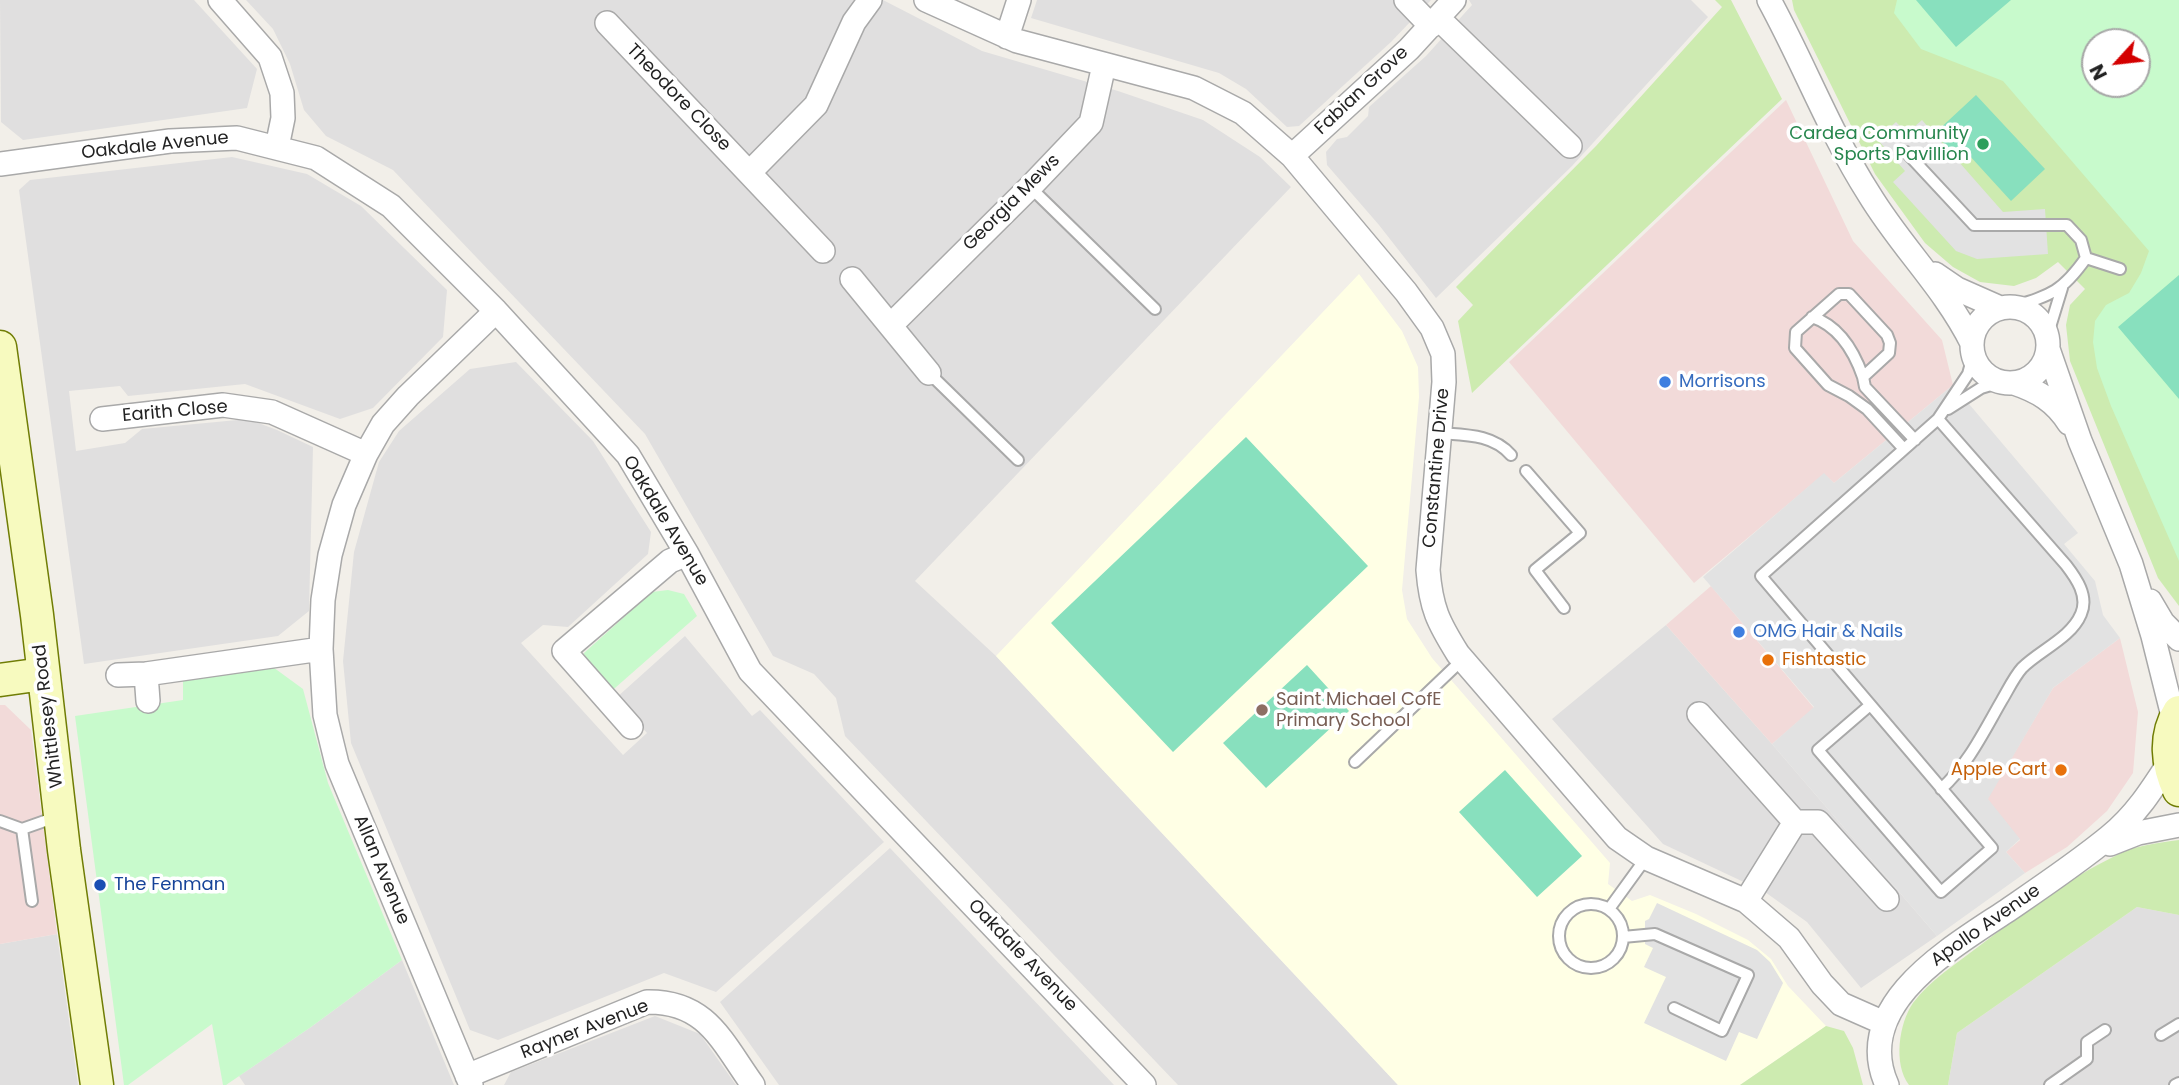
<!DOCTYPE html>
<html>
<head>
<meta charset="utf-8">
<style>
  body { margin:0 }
  #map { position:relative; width:2179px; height:1085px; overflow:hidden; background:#f2efe9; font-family:Poppins,sans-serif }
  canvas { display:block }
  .north { position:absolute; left:2081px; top:28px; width:70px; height:70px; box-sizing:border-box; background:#fff; border:2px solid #a7a7a7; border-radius:50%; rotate:243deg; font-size:19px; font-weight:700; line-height:28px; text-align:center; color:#222 }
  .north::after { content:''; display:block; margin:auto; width:24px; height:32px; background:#d40000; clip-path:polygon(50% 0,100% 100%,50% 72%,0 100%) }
</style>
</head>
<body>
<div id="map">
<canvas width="2179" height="1085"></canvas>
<div class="north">N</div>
</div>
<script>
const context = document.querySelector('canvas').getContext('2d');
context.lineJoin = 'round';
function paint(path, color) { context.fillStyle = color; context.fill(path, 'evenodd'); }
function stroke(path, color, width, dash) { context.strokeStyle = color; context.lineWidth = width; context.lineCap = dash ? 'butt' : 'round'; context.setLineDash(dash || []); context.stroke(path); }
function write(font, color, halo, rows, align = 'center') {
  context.font = font + ' Poppins,sans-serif'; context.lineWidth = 7; context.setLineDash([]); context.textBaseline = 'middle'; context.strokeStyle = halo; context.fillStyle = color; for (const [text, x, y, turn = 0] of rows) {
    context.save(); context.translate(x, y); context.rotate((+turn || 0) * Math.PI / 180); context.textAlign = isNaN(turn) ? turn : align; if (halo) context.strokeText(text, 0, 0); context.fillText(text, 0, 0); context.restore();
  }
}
paint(new Path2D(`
  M 0,0 L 194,0 L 257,69 L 247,108 L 23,140 L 1,122 Z
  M 246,0 L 883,0 L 982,51 L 1118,91 L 1203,120 L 1260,157 L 1291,187 L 915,581 L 996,656 L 1398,1085 L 1178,1085 L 845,736 L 836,698 L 814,674 L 773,656 L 645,434 L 393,170 L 326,136 L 304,110 L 290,64 L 273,29 Z
  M 1037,0 L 1431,0 L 1391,42 L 1299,126 L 1287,127 L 1246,89 L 1219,73 L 1031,18 Z
  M 1469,0 L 1691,0 L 1708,17 L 1572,166 L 1436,298 L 1379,225 L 1327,165 L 1326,152 L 1337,139 L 1347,137 L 1368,116 L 1369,107 L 1426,56 L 1472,5 Z
  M 232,157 L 307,174 L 361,206 L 447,290 L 443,337 L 373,408 L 340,419 L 245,384 L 128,396 L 120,386 L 69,391 L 76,451 L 125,443 L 142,429 L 248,419 L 277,430 L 313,447 L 309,611 L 278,636 L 84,664 L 19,190 L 30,180 Z
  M 516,362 L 593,441 L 651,532 L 648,554 L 568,627 L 543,625 L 521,643 L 623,755 L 647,733 L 616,698 L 685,636 L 752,716 L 760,710 L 884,842 L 716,992 L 664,973 L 498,1040 L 470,1030 L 351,743 L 343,661 L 354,552 L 379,462 L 399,431 L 470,369 Z
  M 1666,625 L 1772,744 L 1937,936 L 1861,988 L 1807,922 L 1765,892 L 1663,844 L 1552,719 Z
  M 890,848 L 1114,1085 L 779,1085 L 720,1002 Z
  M 2137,907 L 2179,915 L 2179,1085 L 1948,1085 L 1957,1033 Z
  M 57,934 L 78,1085 L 0,1085 L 0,944 Z
  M 402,960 L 454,1085 L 245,1085 L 239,1076 L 311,1027 Z
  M 655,1016 L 700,1034 L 736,1085 L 504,1085 L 511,1072 Z`), '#e0dfdf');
paint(new Path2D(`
  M 1786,100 L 1853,241 L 1942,340 L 1953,385 L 1834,483 L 1824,474 L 1694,583 L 1509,362 Z
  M 1711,586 L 1814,708 L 1772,744 L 1666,625 Z
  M 2120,638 L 2138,712 L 2133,773 L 2107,811 L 2067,847 L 2025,873 L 2006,852 L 2020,840 L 1987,799 L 2053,688 Z
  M 0,705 L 5,705 L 31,730 L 57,934 L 0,944 Z`), '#f2dad9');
paint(new Path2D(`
  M 1359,274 L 1402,331 L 1418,367 L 1419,397 L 1402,590 L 1407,619 L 1432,658 L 1610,863 L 1608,884 L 1632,901 L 1650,895 L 1696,914 L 1748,940 L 1771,959 L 1788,986 L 1826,1026 L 1740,1085 L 1398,1085 L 996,656 Z`), '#ffffe5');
paint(new Path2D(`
  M 1715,0 L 1731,0 L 1782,99 L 1472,393 L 1458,321 L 1473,305 L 1456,287 L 1596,146 L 1722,7 Z
  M 1792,0 L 2179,0 L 2179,606 L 2158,578 L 2070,361 L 2066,325 L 2070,305 L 2085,289 L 2058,262 L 2036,278 L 2014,286 L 1980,282 L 1953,267 L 1925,243 L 1875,174 L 1794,10 ZM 2095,42 L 2137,42 L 2137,84 L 2095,84 Z
  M 2179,840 L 2179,915 L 2137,907 L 1957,1033 L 1948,1085 L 1909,1085 C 1893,1064 1899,1023 1913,1003 C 1930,980 1956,964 1978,947 C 2022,914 2067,879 2117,855 C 2136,845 2158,843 2179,840 Z
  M 1826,1026 L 1844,1031 L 1853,1048 L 1863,1085 L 1740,1085 Z`), '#cdebb0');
paint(new Path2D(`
  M 1897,0 L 2179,0 L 2179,561 L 2111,406 L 2097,368 L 2093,342 L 2095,321 L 2106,305 L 2129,293 L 2141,273 L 2149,251 L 2003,81 L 1921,49 L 1894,13 ZM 2095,42 L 2137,42 L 2137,84 L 2095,84 Z
  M 668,590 L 684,594 L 697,616 L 607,695 L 585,668 L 584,653 L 652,592 Z
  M 266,662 L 303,689 L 328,783 L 402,960 L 311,1027 L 226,1085 L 223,1085 L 212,1024 L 128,1085 L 124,1085 L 75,716 L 183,700 L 183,674 Z`), '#c8facc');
paint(new Path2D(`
  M 1916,0 L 2011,0 L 1956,47 Z
  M 1976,95 L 2045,169 L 2011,201 L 1969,155 L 1961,163 L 1935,133 Z
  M 2179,275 L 2179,399 L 2118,327 Z
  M 1246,437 L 1368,566 L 1173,752 L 1051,623 Z
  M 1307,665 L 1349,711 L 1266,788 L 1223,743 Z
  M 1505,770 L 1582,856 L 1537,897 L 1459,812 Z`), '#88e0be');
paint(new Path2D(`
  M 1922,120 L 2003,212 L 2045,209 L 2048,254 L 1977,259 L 1956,251 L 1893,182 L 1905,171 L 1877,139 L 1896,122 L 1907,133 Z
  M 1953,385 L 2078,533 L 2064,544 L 2095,581 L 2103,615 L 2120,638 L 2053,688 L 1988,799 L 2020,839 L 2006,852 L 2025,873 L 1937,936 L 1772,744 L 1814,707 L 1703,577 L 1824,473 L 1834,483 Z
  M 1657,903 L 1757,950 L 1770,962 L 1783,983 L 1757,1039 L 1739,1032 L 1726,1061 L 1644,1023 L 1666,977 L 1644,967 L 1653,948 L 1645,944 L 1645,921 L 1649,919 Z`), '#e2e2e2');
const lane = new Path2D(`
  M 1906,152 L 1974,225 L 2067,225 L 2081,240 L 2086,258 C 2062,292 2051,295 2012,307
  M 1030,187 L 1155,309
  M 2086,258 L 2120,269
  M 1812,317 C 1839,326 1854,351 1863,377
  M 2047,337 L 2062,288
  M 929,373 L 1018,460
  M 1948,409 L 1981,388 L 2001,382
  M 1938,419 L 2066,565 C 2076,578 2089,596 2081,614 C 2071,638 2040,650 2022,668 C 2014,677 2008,690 2002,700 C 1984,731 1968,765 1941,789
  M 1440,433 C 1465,435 1493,434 1511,455
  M 1904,449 L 1867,409 L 1849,396 L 1828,385 L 1795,348 L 1796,332 L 1839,294 L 1849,294 L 1887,335 L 1890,343 L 1889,353 L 1863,377 L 1865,387 L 1915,440
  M 1526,471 L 1580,533 L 1535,570 L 1564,608
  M 1869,706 L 1818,750 L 1941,892 L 1992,848 L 1761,576 L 1938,419 L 1968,374 L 1973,356
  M 1355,762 L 1462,660
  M 0,821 L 22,829
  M 32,901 L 22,829 L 56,817
  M1559 936a32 32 0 1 1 64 0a32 32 0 1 1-64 0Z
  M 1609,909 L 1646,858
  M 1623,937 L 1655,934 L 1748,975 L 1722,1031 L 1674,1008
  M 2161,1035 L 2179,1024
  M 2050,1085 L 2087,1059 L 2087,1042 L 2105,1030
  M 2175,1085 L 2179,1083`);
const street = new Path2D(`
  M 220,0 L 270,57 L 282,93 L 283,118 L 277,147
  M 926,0 L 1017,41 L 1194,88 L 1243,113 L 1292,156 L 1406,292 L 1432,328 L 1443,354 L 1444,382 L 1428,570 C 1431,608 1438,622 1458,654 L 1617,838 L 1646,858 L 1746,901 L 1789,938 L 1822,984 L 1841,1004 L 1884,1023
  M 1406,0 L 1431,26
  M 1769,0 C 1804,64 1830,133 1869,194 C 1901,247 1944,287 1972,343
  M 1438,18 L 1570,146
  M 607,23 L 823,251
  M 1007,37 L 1019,0
  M 1292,156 L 1409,49 L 1454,0
  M 0,164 L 170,141 L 237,138 L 316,158 L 391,206 L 496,311 L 628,455 L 687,554 L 750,671 L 1144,1085
  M 749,173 L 816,105 L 854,22 L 870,0
  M 1935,274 L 1957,289 L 2000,308
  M 852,279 L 929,373
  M1972 345a38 38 0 1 1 76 0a38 38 0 1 1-76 0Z
  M 891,325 L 1030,187 L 1091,123 L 1104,65
  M 2048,349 L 2080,441 L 2131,564 L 2153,636 L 2174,720
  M 2014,383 C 2038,391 2055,401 2069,423
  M 102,419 L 223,405 L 272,412 L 366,454
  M 2150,601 L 2163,623 L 2179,639
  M 146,674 L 148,701
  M 118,675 L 146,674 L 321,649
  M 1699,714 L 1795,822
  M 631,727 L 564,651 L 670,561 L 687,554
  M 2110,844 L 2138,833 L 2179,825
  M 1746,901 L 1795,822 L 1818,822 L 1887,899
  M 467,1076 L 647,1002 C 707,1001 722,1042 753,1085
  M 471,1085 L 337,764 L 325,715 L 321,649 L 323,600 L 330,555 L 344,505 L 366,454 L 383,424 L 408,396 L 496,311
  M 1887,1085 C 1851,1005 1951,948 2005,912 C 2040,888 2076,864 2109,837 C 2135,816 2151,791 2169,763`);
const secondary = new Path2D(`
  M 0,347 L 37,615 L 64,850 L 97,1085
  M 0,680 L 43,674
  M 2179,712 C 2164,736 2167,765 2179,790`);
stroke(lane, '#a9a9a9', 14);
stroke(street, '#a9a9a9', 26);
stroke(secondary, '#707d05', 35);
stroke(lane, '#fff', 10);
stroke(street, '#fff', 23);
stroke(secondary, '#f7fabf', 32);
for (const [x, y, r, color] of [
  [1983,144,7,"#2e9e5b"],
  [1665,382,7,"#3f7fe0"],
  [1739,632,7,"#3f7fe0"],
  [1768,660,7,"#e8710a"],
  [1262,710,7,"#8d6e63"],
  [2061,770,7,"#e8710a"],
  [100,885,7,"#1a4fb4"]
]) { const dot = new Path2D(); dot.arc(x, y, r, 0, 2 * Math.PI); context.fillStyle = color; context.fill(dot); stroke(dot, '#fff', 2.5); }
write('18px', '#222', '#fff', [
  ["Fabian Grove",1362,91,-43],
  ["Theodore Close",678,98,46],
  ["Oakdale Avenue",155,146,-6],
  ["Georgia Mews",1012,203,-45],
  ["Earith Close",175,412,-5],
  ["Constantine Drive",1437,468,-85],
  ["Oakdale Avenue",665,521,59],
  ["Whittlesey Road",49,716,-97],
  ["Allan Avenue",381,870,67],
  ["Apollo Avenue",1986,926,-35],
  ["Oakdale Avenue",1022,956,46],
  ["Rayner Avenue",585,1030,-21]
]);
write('18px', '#27864d', '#fff', [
  ["Cardea Community",1969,134],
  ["Sports Pavillion",1969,155]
], 'right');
write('18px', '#366cbe', '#fff', [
  ["Morrisons",1679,382],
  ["OMG Hair & Nails",1753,632]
], 'left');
write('18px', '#c56008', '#fff', [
  ["Fishtastic",1782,660],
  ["Apple Cart",2047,770,"right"]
], 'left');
write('18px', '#785e54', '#fff', [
  ["Saint Michael CofE",1276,700],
  ["Primary School",1276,721]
], 'left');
write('18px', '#164399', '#fff', [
  ["The Fenman",114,885]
], 'left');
</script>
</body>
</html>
